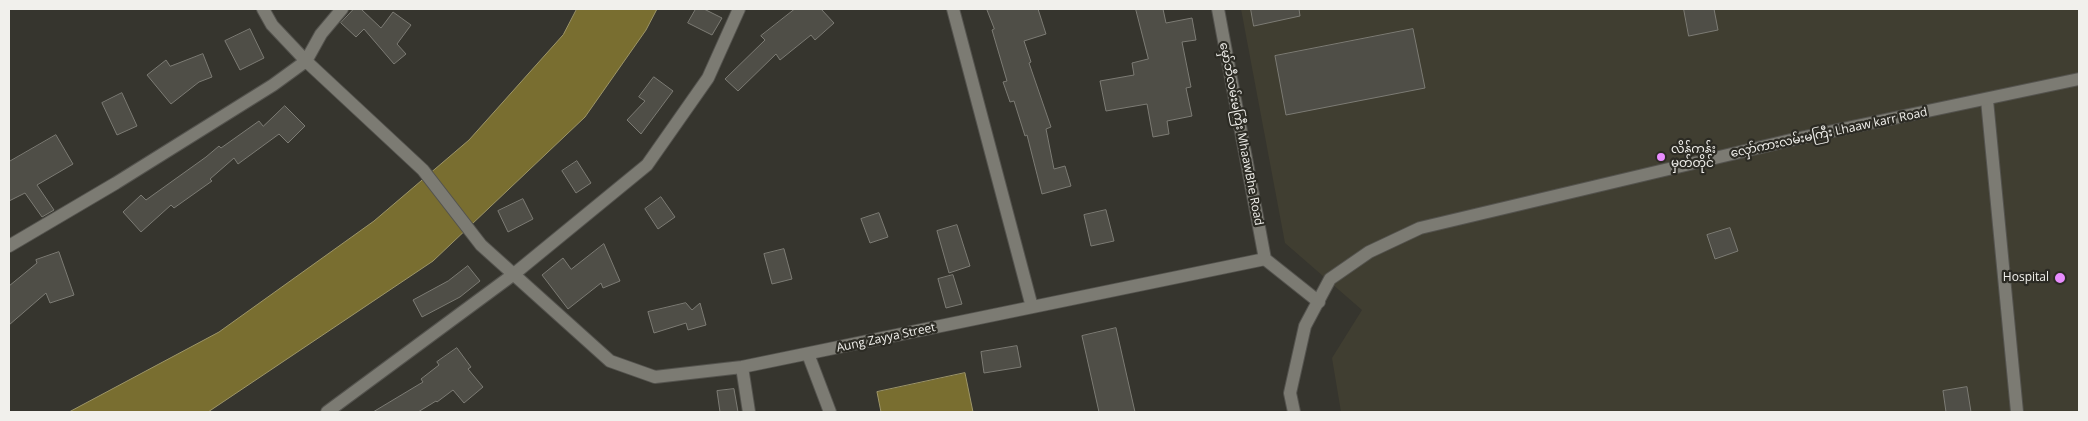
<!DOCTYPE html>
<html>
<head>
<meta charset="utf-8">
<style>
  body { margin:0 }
  #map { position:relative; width:2088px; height:421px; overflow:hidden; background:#36352e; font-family:"Open Sans",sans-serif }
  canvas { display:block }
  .frame { position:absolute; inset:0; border:10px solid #f1f0ec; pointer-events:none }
</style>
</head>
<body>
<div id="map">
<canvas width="2088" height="421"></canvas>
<div class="frame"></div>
</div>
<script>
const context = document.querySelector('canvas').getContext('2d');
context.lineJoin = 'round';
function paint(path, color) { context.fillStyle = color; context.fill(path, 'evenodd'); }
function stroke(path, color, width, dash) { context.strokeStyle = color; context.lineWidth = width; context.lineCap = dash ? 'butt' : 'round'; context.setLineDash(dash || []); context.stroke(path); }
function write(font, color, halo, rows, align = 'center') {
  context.font = font + ' "Open Sans","Noto Sans Myanmar",sans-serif'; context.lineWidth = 4.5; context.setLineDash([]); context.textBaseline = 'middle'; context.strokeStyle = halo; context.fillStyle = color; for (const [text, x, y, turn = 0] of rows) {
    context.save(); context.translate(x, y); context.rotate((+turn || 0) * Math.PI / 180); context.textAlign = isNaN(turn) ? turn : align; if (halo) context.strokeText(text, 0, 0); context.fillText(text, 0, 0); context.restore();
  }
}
paint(new Path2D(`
  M 1241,9 L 2079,9 L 2079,412 L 1341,412 L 1332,358 L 1362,310 L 1285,243 Z`), '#403e31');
const water = new Path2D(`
  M 577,9 L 657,9 L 646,30 L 585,117 L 433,261 L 208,412 L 69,412 L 219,332 L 374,221 L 469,140 L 563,35 Z
  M 965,373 L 973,412 L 881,412 L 877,392 Z`);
paint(water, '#796e30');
stroke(water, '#9d9568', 1);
const building = new Path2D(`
  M 354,9 L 361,9 L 381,28 L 393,12 L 411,25 L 397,44 L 406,54 L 394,64 L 364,29 L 356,37 L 341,23 Z
  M 696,9 L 704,9 L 722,18 L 712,35 L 688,23 Z
  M 795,9 L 821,9 L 834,23 L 815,40 L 811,35 L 780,60 L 776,54 L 738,91 L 725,79 L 765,40 L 761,36 Z
  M 987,9 L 1038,9 L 1046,34 L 1024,41 L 1031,62 L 1029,63 L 1051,127 L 1046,129 L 1054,169 L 1065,166 L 1071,186 L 1042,194 L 1027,135 L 1025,136 L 1014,101 L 1010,102 L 1003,82 L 1007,81 L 992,30 L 994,29 Z
  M 1136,9 L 1163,9 L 1166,23 L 1192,18 L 1196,40 L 1182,42 L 1191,87 L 1186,88 L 1192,116 L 1167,121 L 1169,134 L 1153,137 L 1147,104 L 1106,111 L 1100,81 L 1134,75 L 1132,63 L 1148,59 Z
  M 1251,9 L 1299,9 L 1300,16 L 1254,26 Z
  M 1684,9 L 1714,9 L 1718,30 L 1689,36 Z
  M 250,29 L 264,58 L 240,70 L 225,41 Z
  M 1413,29 L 1425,88 L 1286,115 L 1275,56 Z
  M 203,54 L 212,77 L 199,82 L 171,104 L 147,75 L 166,60 L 170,66 Z
  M 654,77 L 673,91 L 641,134 L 627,120 L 645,101 L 639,97 Z
  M 122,93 L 137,126 L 117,135 L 102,103 Z
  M 285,106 L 305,126 L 288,143 L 279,134 L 238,164 L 234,158 L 210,179 L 212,181 L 174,208 L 171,205 L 141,232 L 123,212 L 141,195 L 146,200 L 206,157 L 219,146 L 221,148 L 259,121 L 263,126 Z
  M 56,135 L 73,164 L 37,185 L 54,210 L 42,217 L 25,193 L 9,201 L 9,162 Z
  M 577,161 L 591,183 L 576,193 L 562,171 Z
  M 661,197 L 675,217 L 658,229 L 645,209 Z
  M 523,199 L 533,219 L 508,232 L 498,211 Z
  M 1106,210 L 1114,241 L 1091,246 L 1084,215 Z
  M 879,213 L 888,237 L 870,243 L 861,219 Z
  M 957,225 L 970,266 L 949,273 L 937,231 Z
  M 1730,228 L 1738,251 L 1715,259 L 1707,235 Z
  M 604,244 L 620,281 L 603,288 L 601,283 L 568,309 L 542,275 L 563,258 L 571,269 Z
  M 784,249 L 792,279 L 772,284 L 764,254 Z
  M 59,252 L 74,295 L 50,303 L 46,293 L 9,325 L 9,286 L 37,263 L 36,260 Z
  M 468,266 L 480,281 L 460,297 L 422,317 L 413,300 L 448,281 Z
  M 953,275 L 962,304 L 946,308 L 938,279 Z
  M 686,303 L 692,310 L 700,303 L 706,325 L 688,330 L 686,323 L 654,333 L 648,312 Z
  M 1116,328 L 1135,412 L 1099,412 L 1082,336 Z
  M 1017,346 L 1021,367 L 984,373 L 981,352 Z
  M 457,348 L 471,367 L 468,369 L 483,387 L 464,403 L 453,390 L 437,402 L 436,401 L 418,412 L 373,412 L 423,382 L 421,379 L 439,365 L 437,362 Z
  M 1967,387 L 1971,412 L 1946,412 L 1943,391 Z
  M 734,389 L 738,412 L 720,412 L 717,391 Z`);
paint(building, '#4f4e47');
stroke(building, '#7c7b74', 1);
const minor = new Path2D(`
  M 263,9 L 272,25 L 306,61 L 423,170 L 481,245 L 610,361 L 655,377 L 742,367 L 1265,259 L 1319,302
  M 953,9 L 1032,307
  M 1218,9 L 1265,259
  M 1987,100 L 2017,412
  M 9,246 L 116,183 L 273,85 L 306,61 L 321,34 L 342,9
  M 808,354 L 830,412
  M 742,367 L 749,412
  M 327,412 L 514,274 L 647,165 L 708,78 L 739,9`);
const tertiary = new Path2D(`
  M 1294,412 L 1290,393 L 1305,326 L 1330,279 L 1369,252 L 1420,228 L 1795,139 L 2079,79`);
stroke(minor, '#54534e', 14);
stroke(tertiary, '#54534e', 14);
stroke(minor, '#7c7b73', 12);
stroke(tertiary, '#7c7b73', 12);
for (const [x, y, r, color] of [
  [1661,157,5,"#e98dfe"],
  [2060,278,6,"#e98dfe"]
]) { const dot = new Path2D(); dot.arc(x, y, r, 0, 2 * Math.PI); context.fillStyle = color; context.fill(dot); stroke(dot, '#2c2b24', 2); }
write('12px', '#f1f0ec', '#2c2b24', [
  ["လှော်ကားလမ်းမကြီး Lhaaw karr Road",1829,133,-12],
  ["မှော်ဘီလမ်းမကြီး MhaawBhe Road",1241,134,79],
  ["Aung Zayya Street",886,338,-12]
]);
write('12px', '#f1f0ec', '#2c2b24', [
  ["လိန်ကုန်း",1671,150],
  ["မှတ်တိုင်",1671,164],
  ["Hospital",2049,278,"right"]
], 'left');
</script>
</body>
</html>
